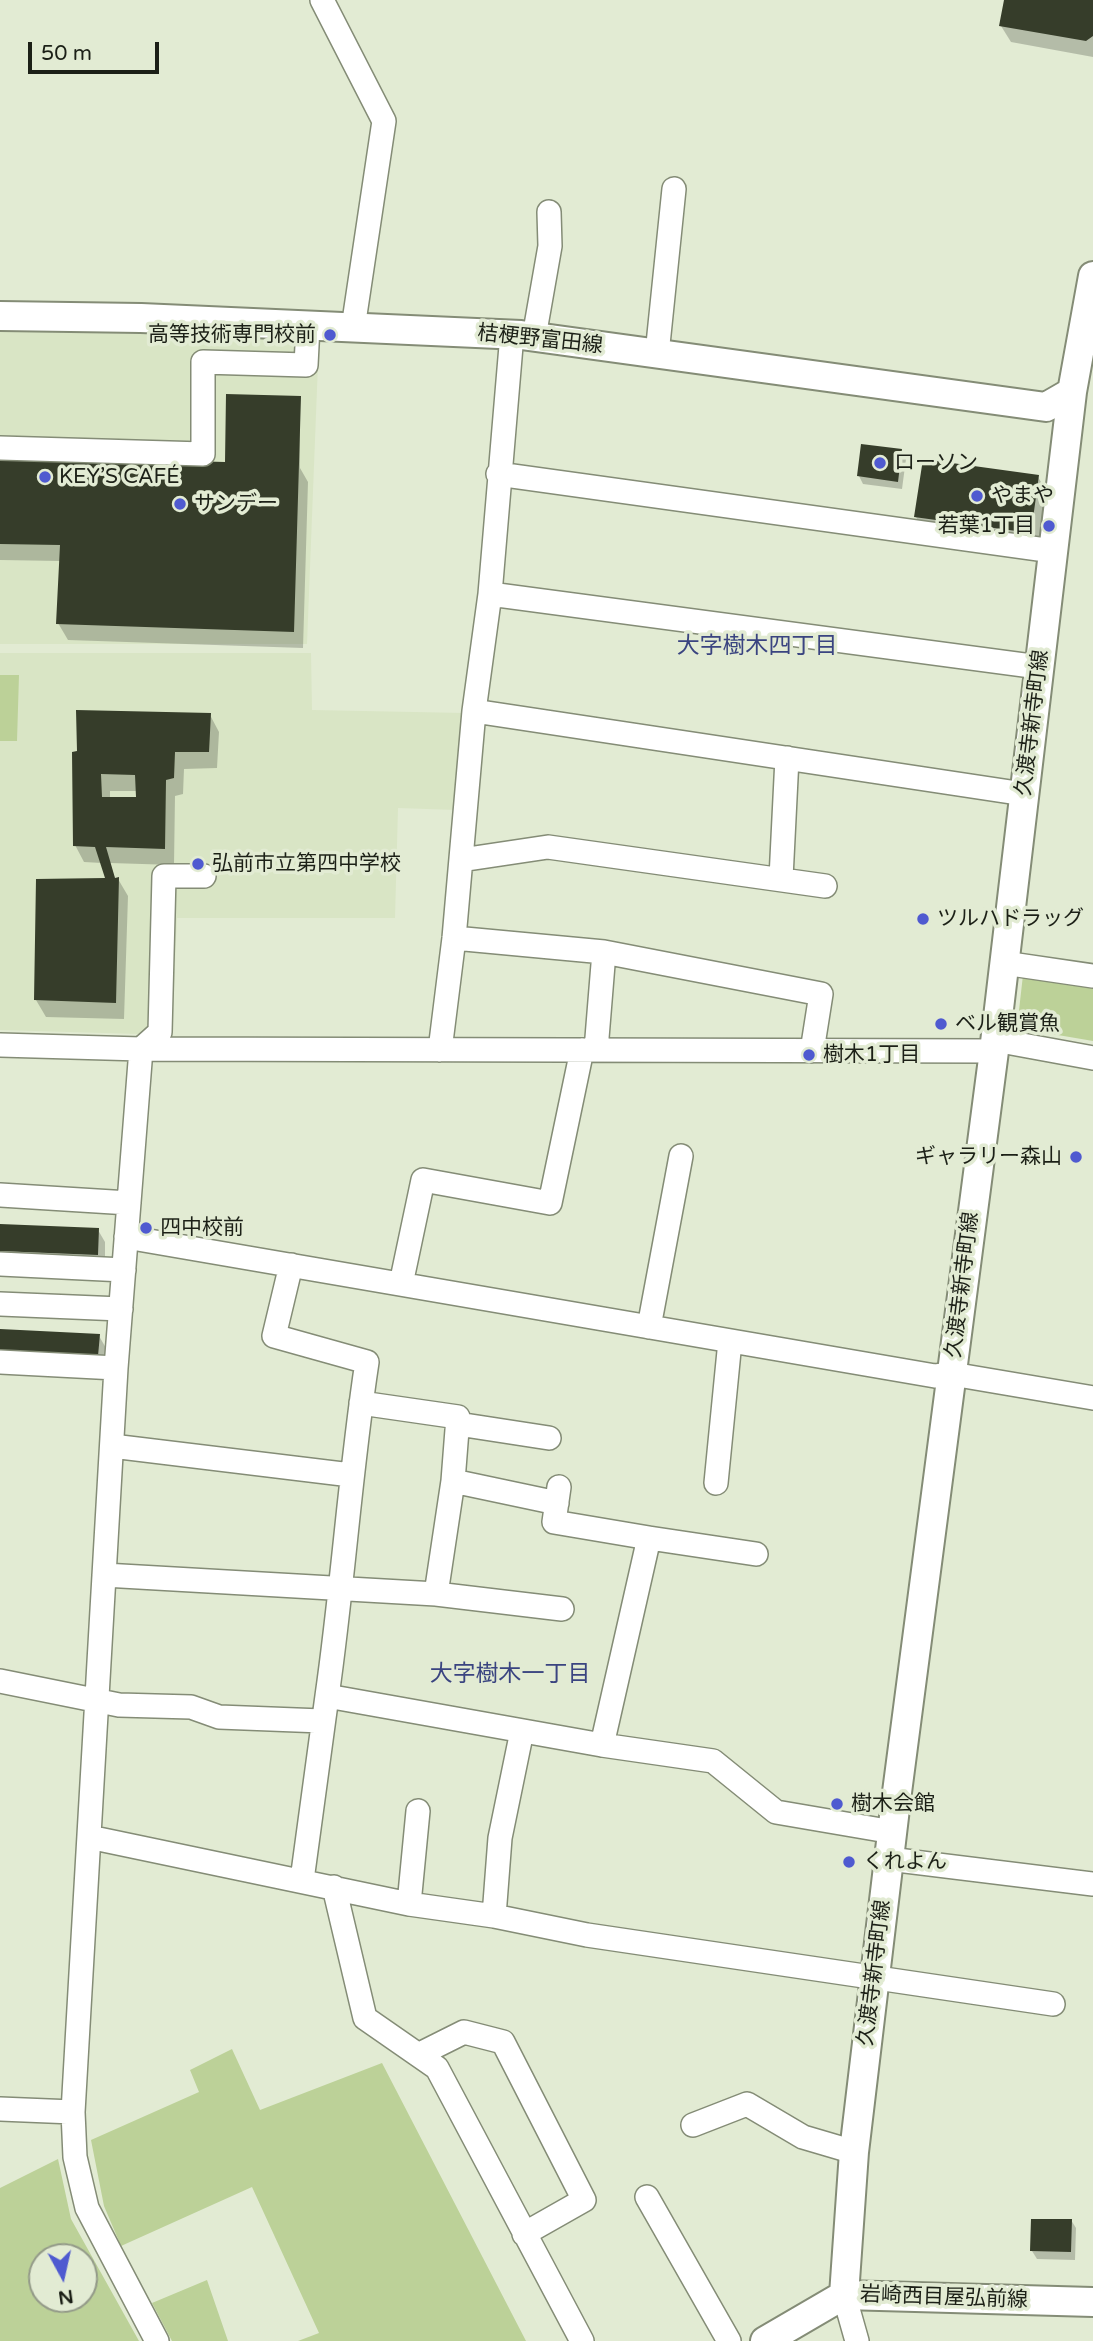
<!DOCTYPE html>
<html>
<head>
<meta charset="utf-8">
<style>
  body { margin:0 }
  #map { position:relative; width:1093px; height:2341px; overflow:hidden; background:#e2ebd3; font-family:"Varela Round",sans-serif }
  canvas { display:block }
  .north { position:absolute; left:28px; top:2243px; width:70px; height:70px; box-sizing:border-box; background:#e2ebd3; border:2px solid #939a88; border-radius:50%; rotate:172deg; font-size:19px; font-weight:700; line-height:28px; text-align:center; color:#1c2017 }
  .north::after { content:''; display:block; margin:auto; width:24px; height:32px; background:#4f5ad0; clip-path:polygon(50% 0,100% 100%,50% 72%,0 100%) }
  .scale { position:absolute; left:28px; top:42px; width:131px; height:32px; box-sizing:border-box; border:4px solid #1c2017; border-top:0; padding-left:9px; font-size:21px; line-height:24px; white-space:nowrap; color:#1c2017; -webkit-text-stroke:5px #e2ebd3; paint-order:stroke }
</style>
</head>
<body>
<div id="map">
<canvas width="1093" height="2341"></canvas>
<div class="north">N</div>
<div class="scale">50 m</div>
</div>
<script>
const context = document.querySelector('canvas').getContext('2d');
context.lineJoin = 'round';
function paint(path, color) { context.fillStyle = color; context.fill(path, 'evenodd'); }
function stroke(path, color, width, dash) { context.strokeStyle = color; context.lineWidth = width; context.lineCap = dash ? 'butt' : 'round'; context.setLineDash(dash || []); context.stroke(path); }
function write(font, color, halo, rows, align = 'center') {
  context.font = font + ' "Varela Round","Noto Sans JP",sans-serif'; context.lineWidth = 7; context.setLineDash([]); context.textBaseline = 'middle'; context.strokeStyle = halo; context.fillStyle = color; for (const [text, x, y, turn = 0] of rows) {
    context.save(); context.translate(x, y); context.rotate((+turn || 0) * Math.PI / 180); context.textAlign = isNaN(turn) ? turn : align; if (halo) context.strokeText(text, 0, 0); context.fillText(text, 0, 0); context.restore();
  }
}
paint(new Path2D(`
  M 0,331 L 319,338 L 307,644 L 0,644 Z
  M 0,653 L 311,653 L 312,710 L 465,713 L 456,810 L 398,808 L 395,918 L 177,918 L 172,1035 L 0,1030 Z`), '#d9e5c5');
paint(new Path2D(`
  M 0,675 L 19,675 L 17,741 L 0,741 Z
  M 1023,975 L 1093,988 L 1093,1041 L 1017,1028 Z
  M 232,2049 L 260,2110 L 382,2063 L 526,2341 L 298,2341 L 319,2333 L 252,2187 L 121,2246 L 104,2206 L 91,2140 L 199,2092 L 190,2070 Z
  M 58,2159 L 71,2219 L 139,2341 L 0,2341 L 0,2188 ZM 42,2257 L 84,2257 L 84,2299 L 42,2299 Z
  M 207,2280 L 228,2341 L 172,2341 L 152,2303 Z`), '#bcd198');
paint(new Path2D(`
  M 1005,0 L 1093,0 L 1093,57 L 1011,42 L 1001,26 Z
  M 300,397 L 300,468 L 308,482 L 303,648 L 68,640 L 58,623 L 61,561 L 0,560 L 0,458 L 226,463 Z
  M 901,451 L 906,459 L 902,489 L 863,484 L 859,476 Z
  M 1038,477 L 1048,494 L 1040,549 L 925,534 L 916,517 Z
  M 210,715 L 219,732 L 217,768 L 184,769 L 183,794 L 175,796 L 174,865 L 110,863 L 115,879 L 118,879 L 128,896 L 124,1019 L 46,1017 L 36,1000 L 107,879 L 102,863 L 84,862 L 75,845 L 74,754 ZM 110,791 L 138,791 L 138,799 L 110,799 Z
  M 0,1226 L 98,1230 L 105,1242 L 105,1267 L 0,1262 Z
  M 0,1330 L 99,1336 L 106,1348 L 104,1368 Z
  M 1071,2220 L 1076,2228 L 1075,2260 L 1037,2259 L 1032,2251 Z`), '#0003');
paint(new Path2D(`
  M 1004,0 L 1093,0 L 1093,36 L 1086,41 L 999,26 Z
  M 226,394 L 301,396 L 294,632 L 56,624 L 60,545 L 0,544 L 0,456 L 225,462 Z
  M 861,444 L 902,449 L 898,482 L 857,476 Z
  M 923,459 L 1039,475 L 1031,533 L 914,517 Z
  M 76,710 L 211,713 L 209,752 L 175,752 L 174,778 L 166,780 L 165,849 L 106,847 L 115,878 L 119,877 L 116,1003 L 34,1000 L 36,879 L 105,878 L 95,847 L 73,846 L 72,752 L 77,751 ZM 101,774 L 135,775 L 136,797 L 102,797 Z
  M 0,1224 L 99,1228 L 98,1255 L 0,1251 Z
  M 0,1329 L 100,1334 L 98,1356 L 0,1351 Z
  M 1031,2219 L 1072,2219 L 1071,2252 L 1030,2251 Z`), '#363d2a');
const minor = new Path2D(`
  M 322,0 L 384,121 L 353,328
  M 534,337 L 550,246 L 549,212
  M 657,354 L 674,189
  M 0,448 L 203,454 L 203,362 L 306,365 L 308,326
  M 498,474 L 1053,551
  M 490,594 L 1039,667
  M 474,711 L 1024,794
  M 461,860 L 548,847 L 825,886
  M 781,878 L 787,758
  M 454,938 L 604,952 L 596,1050
  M 604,952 L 821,994 L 812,1051
  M 1004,963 L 1093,976
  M 995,1040 L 1093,1058
  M 0,1045 L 141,1049 L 994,1051
  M 440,1050 L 454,938 L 474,711 L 490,594 L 512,334
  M 0,1195 L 129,1203
  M 126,1237 L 935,1376 L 952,1374 L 1093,1398
  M 0,1264 L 124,1270
  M 291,1265 L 274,1336 L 367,1362 C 350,1473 343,1585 327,1696
  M 401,1284 L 423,1180 L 550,1203 L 582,1050
  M 0,1304 L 121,1309
  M 649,1327 L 681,1156
  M 0,1362 L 116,1368
  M 458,1424 L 549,1438
  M 112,1446 L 351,1475
  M 453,1481 L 557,1503
  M 716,1483 L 730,1341
  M 559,1487 L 554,1522 L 649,1538 L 602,1745
  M 649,1538 L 756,1554
  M 104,1575 L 436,1594 L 453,1481 L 458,1417 L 361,1403
  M 436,1594 L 562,1609
  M 0,1681 L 119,1705 L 191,1707 L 219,1717 L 322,1721
  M 89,1837 L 409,1904 L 494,1916 L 587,1935 L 1053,2004
  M 889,1859 L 1093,1884
  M 302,1880 L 327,1696 L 602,1745 L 713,1761 L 776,1812 L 893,1832
  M 334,1887 L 365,2018 L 437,2068 L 582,2341
  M 409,1904 L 418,1811
  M 494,1916 L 500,1838 L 522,1731
  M 420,2054 L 464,2032 L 503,2042 L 584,2200 L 524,2234
  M 0,2109 L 73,2112
  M 693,2125 L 747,2104 L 803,2137 L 854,2152
  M 647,2197 L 729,2341
  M 844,2295 L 857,2341
  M 157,2341 L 87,2208 L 75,2157 L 73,2112 L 116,1368 L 141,1049 L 160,1032 L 164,876 L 204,876`);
const major = new Path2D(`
  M 0,316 L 141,318 L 521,335 L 1046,407 L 1072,392
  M 844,2295 L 854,2152 L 896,1800 L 994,1051 L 1072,392 L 1093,276
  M 765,2341 L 844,2295 L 1093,2302`);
stroke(minor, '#848c76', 26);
stroke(major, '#848c76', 32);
stroke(minor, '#fff', 23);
stroke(major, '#fff', 28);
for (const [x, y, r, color] of [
  [330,335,7,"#4f5ad0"],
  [880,463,7,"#4f5ad0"],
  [45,477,7,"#4f5ad0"],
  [977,496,7,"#4f5ad0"],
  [180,504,7,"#4f5ad0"],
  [1049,526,7,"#4f5ad0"],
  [198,864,7,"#4f5ad0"],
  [923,919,7,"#4f5ad0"],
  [941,1024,7,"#4f5ad0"],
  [809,1055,7,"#4f5ad0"],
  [1076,1157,7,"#4f5ad0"],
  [146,1228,7,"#4f5ad0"],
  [837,1804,7,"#4f5ad0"],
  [849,1862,7,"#4f5ad0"]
]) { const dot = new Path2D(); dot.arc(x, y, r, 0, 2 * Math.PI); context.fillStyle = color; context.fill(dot); stroke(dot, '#e2ebd3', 2.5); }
write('21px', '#1c2017', '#e2ebd3', [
  ["高等技術専門校前",316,335,"right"],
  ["ローソン",894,463],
  ["KEY’S CAFÉ",59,477],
  ["やまや",991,496],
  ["サンデー",194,504],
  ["若葉1丁目",1035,526,"right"],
  ["弘前市立第四中学校",212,864],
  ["ツルハドラッグ",937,919],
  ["ベル観賞魚",955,1024],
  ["樹木1丁目",823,1055],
  ["ギャラリー森山",1062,1157,"right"],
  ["四中校前",160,1228],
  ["樹木会館",851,1804],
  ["くれよん",863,1862]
], 'left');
write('21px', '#1c2017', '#e2ebd3', [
  ["桔梗野富田線",540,340,6],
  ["久渡寺新寺町線",1033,723,-83],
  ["久渡寺新寺町線",963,1285,-83],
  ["久渡寺新寺町線",875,1973,-83],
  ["岩崎西目屋弘前線",944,2298,2]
]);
write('23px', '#3a4480', '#e2ebd3', [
  ["大字樹木四丁目",757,647],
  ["大字樹木一丁目",510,1675]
]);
</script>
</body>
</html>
